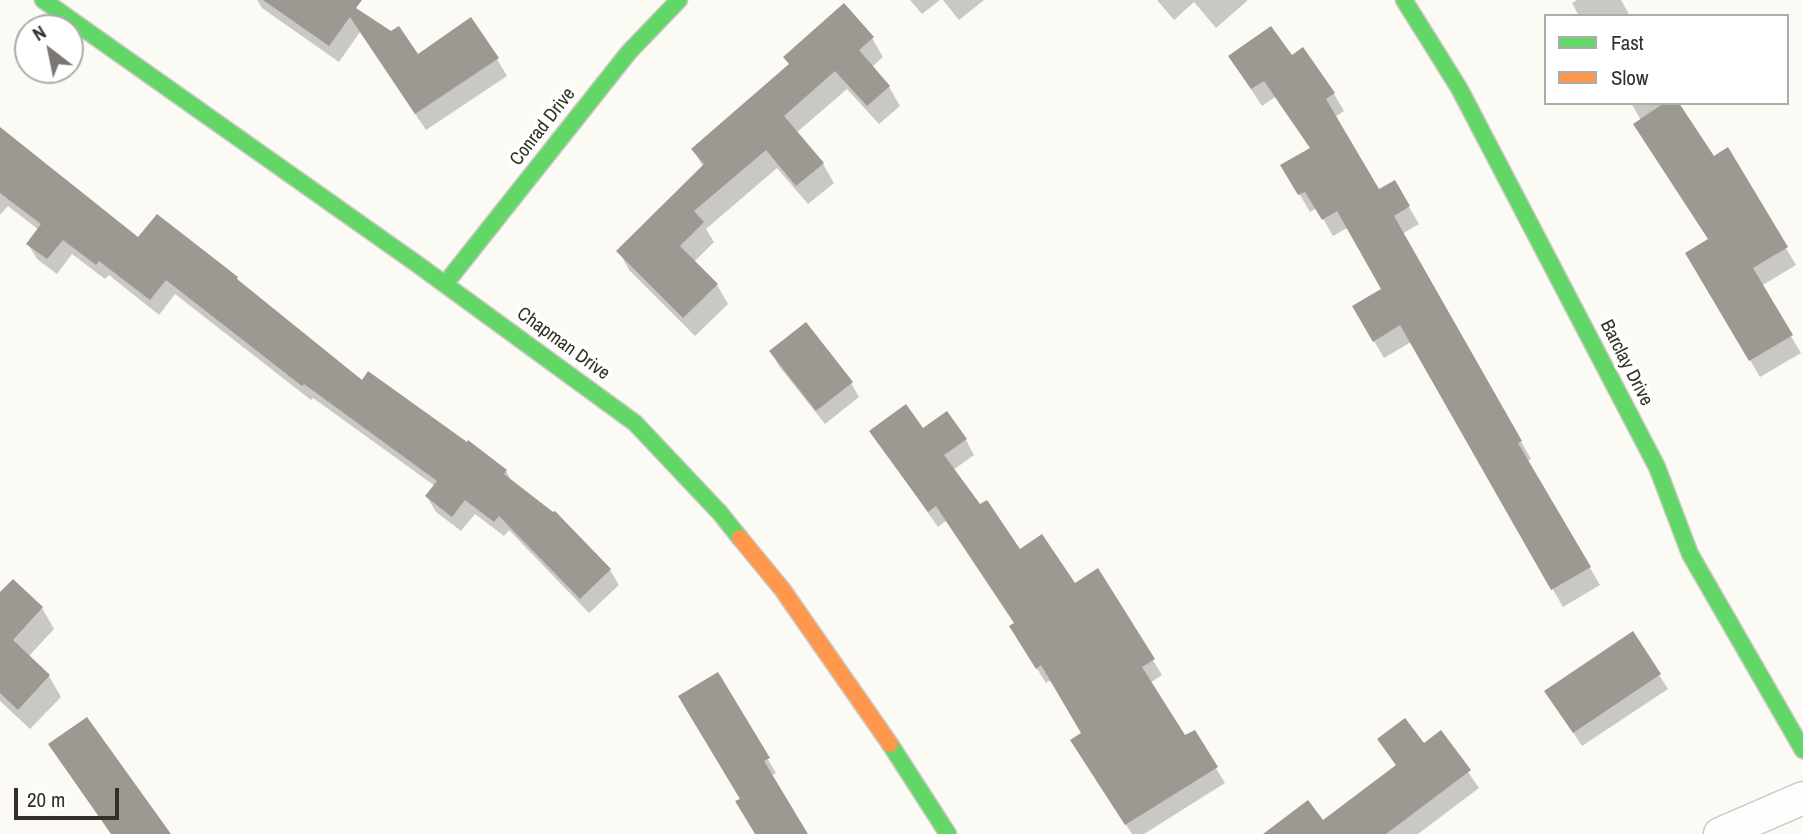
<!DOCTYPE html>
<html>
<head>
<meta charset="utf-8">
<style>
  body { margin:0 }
  #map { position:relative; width:1803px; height:834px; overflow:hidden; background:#fcfaf5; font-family:"Archivo Narrow",sans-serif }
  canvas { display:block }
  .legend { position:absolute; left:1544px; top:14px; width:245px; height:91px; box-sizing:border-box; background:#fff; border:2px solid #aeaca9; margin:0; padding:9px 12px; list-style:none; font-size:21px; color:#343028 }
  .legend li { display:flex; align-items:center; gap:14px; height:35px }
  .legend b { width:35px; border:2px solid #aeaca9 }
  .north { position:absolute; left:14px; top:14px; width:70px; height:70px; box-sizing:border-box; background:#fff; border:2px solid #aeaca9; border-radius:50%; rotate:328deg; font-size:19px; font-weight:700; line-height:28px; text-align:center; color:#343028 }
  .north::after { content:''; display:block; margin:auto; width:24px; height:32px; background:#7a7770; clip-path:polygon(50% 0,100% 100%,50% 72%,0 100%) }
  .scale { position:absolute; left:14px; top:788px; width:105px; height:32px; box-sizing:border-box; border:4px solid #343028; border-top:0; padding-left:9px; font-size:21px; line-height:24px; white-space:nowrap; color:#343028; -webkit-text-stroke:5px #fff; paint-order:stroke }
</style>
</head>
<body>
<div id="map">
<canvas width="1803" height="834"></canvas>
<ul class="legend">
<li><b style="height:9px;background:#63d668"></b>Fast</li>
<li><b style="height:9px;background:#ff974d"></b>Slow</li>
</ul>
<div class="north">N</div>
<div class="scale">20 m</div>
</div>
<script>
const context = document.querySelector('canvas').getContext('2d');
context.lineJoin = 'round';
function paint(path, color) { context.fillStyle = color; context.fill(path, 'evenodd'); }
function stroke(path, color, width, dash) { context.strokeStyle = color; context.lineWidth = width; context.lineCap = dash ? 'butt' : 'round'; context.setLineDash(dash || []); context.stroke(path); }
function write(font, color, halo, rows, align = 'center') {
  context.font = font + ' "Archivo Narrow",sans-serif'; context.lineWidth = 7; context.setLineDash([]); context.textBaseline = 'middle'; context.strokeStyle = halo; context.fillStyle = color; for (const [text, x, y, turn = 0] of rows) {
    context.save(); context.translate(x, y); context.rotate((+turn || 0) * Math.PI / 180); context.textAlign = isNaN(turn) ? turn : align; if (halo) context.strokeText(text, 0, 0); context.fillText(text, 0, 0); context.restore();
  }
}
paint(new Path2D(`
  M 257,0 L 343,0 L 417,56 L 497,59 L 507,76 L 426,130 L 360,32 L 339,62 L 262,8 Z
  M 910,0 L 940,0 L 922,14 Z
  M 943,0 L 984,0 L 959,20 Z
  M 1157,0 L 1247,0 L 1247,1 L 1216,28 L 1194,2 L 1174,20 Z
  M 1577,0 L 1621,0 L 1630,16 L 1579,16 L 1572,3 Z
  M 872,38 L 883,57 L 872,67 L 889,87 L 900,106 L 879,124 L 847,89 L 796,133 L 823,164 L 834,183 L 808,204 L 777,168 L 706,229 L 714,242 L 694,262 L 717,285 L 728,304 L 695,336 L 629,270 L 619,251 L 703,167 L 693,149 L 790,66 L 785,57 Z
  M 1230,57 L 1291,58 L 1334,94 L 1344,111 L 1335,117 L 1379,191 L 1394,182 L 1419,224 L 1402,234 L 1531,459 L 1527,461 L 1600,585 L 1563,607 L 1411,342 L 1384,358 L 1354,307 L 1383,290 L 1349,227 L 1333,236 L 1317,208 L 1310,212 L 1283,166 L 1311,149 L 1275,97 L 1262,106 Z
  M 1631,103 L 1677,103 L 1713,158 L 1727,149 L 1796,265 L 1761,286 L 1801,353 L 1760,377 L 1687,254 L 1710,240 Z
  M 0,131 L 139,239 L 237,279 L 241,284 L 362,382 L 506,471 L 513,484 L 610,570 L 619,585 L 589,613 L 509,530 L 504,536 L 475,514 L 461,531 L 436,512 L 427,497 L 435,486 L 313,398 L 311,400 L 175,294 L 159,315 L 109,275 L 105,279 L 72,254 L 57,274 L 37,259 L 28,244 L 39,230 L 8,206 L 0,215 Z
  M 771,351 L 851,383 L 859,397 L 825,424 L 779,366 Z
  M 923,431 L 966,440 L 974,455 L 953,470 L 980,507 L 1020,552 L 1075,585 L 1097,570 L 1162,675 L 1150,683 L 1185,738 L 1194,732 L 1225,783 L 1144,834 L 1132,834 L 1081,756 L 1083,734 L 1051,680 L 1046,683 L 1020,642 L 1016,624 L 946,521 L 938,527 L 871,432 Z
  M 13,581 L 42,608 L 54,629 L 28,657 L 49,676 L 61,697 L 30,729 L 0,701 L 0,595 Z
  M 717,674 L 776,773 L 771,776 L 806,834 L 756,834 L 742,799 Z
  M 1659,675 L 1668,689 L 1582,746 L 1555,705 Z
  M 1441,733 L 1479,788 L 1418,834 L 1274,834 L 1323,822 L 1397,767 L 1379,740 L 1423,746 Z`), '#0003');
paint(new Path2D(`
  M 263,0 L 362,0 L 356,8 L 391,31 L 399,26 L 418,54 L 471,17 L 499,58 L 415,114 L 350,17 L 329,46 Z
  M 844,3 L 874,37 L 859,50 L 890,86 L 867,106 L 835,71 L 784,116 L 824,163 L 796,186 L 766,150 L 694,211 L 704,222 L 680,246 L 718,284 L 683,318 L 616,251 L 704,164 L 691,149 L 789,64 L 783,57 Z
  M 1271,26 L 1292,55 L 1303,47 L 1335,93 L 1326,99 L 1379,189 L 1395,180 L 1410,206 L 1394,216 L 1522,441 L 1518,443 L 1591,567 L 1551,590 L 1400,325 L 1373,342 L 1352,306 L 1381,289 L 1337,211 L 1322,220 L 1305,192 L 1298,195 L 1280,165 L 1310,148 L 1264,81 L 1251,89 L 1228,56 Z
  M 1664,103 L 1679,103 L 1714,156 L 1728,147 L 1788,247 L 1753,268 L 1793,335 L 1749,361 L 1685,253 L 1708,239 L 1633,124 Z
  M 0,127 L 138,237 L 157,214 L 238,277 L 237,279 L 362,380 L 368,371 L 467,442 L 468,440 L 507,470 L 504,474 L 553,512 L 555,511 L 611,569 L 580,599 L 499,516 L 494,522 L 465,500 L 452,517 L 425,496 L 437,481 L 304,384 L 302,386 L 166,280 L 150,300 L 99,261 L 96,265 L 63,240 L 47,259 L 26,244 L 41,224 L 0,193 Z
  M 806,322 L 853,382 L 816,411 L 769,351 Z
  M 906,404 L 923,428 L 947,411 L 967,439 L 944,455 L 980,504 L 987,500 L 1020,549 L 1042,534 L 1075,583 L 1098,568 L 1155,659 L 1142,667 L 1185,735 L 1195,730 L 1218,767 L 1125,825 L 1070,740 L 1081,733 L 1041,665 L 1036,669 L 1009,626 L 1014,623 L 936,506 L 928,512 L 869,431 Z
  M 13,579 L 43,607 L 13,640 L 50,675 L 18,710 L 0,693 L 0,592 Z
  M 1633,631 L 1661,674 L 1573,733 L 1544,691 Z
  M 718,672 L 770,758 L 764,761 L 808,834 L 755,834 L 735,801 L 740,799 L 678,696 Z
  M 87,717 L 171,834 L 111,834 L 48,744 Z
  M 1405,718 L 1424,743 L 1441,730 L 1471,770 L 1386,834 L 1263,834 L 1308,800 L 1323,820 L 1396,765 L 1377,739 Z`), '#9c9993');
const street = new Path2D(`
  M 1720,834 L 1803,798`);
const fast = new Path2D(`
  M 43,0 L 417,264 L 635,423 L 720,513 L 740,538
  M 1404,0 L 1459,88 L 1657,467 L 1690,554 L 1803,750
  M 445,284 L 629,52 L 679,0
  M 890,744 L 948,834`);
const slow = new Path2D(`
  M 740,538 L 782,589 L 890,744`);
stroke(street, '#ccc8c2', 35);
stroke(fast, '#ccc8c2', 19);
stroke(slow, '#ccc8c2', 19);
stroke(street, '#fffefe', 32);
stroke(fast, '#63d668', 16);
stroke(slow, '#ff974d', 16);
write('19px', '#343028', '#fff', [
  ["Conrad Drive",543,127,-52],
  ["Chapman Drive",563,344,36],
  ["Barclay Drive",1626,363,63]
]);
</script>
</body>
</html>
